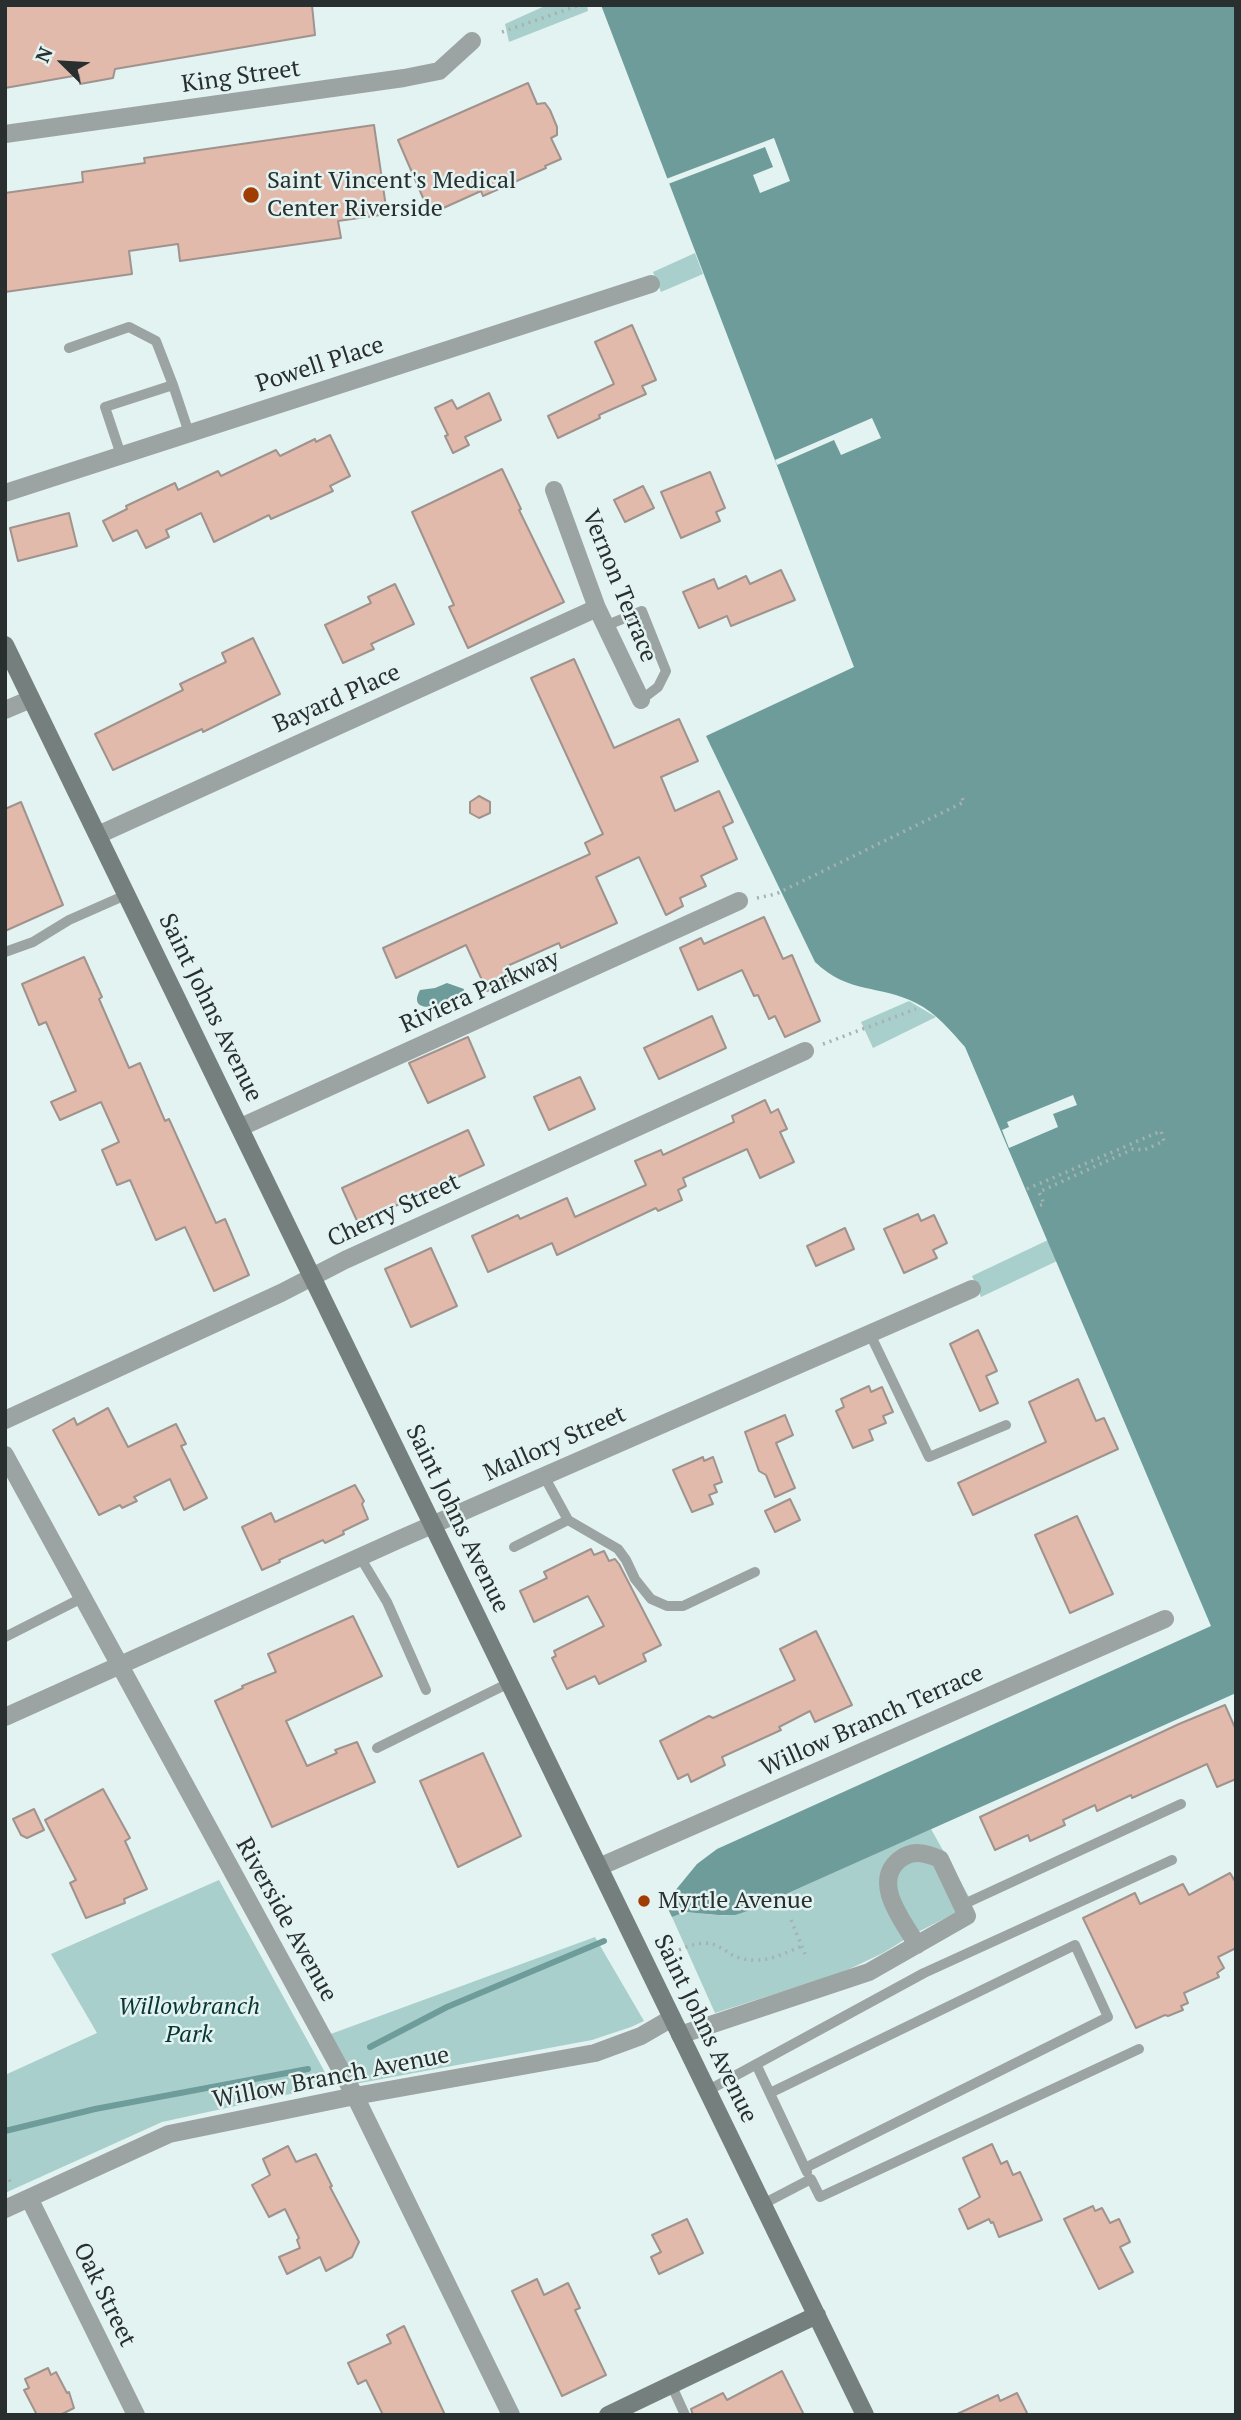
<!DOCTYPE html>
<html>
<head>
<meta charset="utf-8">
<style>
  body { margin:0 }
  #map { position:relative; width:1241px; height:2420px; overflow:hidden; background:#e2f3f1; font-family:"PT Serif",serif }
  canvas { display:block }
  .frame { position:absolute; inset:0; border:7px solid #282f2e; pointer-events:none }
  .north { position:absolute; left:28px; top:28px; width:70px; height:70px; -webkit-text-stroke:5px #e2f3f1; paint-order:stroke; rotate:294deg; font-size:19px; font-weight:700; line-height:28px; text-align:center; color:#282f2e }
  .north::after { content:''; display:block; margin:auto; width:24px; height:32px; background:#282f2e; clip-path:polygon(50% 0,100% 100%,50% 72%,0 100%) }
</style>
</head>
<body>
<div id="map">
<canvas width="1241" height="2420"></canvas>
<div class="frame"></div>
<div class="north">N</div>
</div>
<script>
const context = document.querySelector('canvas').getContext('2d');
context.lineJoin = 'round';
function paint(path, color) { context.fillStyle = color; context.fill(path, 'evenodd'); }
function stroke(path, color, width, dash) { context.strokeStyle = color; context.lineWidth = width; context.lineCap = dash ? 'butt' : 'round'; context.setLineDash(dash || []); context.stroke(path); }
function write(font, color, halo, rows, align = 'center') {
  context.font = font + ' "PT Serif",serif'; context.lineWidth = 5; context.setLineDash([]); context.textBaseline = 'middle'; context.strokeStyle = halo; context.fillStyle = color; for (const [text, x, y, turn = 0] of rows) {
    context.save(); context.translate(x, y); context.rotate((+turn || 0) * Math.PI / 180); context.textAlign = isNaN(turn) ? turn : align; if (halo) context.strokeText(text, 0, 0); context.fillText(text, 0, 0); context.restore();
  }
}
paint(new Path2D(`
  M 547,5 L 587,5 L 588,11 L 509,42 L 505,24 Z
  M 695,253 L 703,274 L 661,292 L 653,272 Z
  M 909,1001 L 936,1017 L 873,1048 L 861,1022 Z
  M 1048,1240 L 1057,1261 L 981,1297 L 972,1276 Z
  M 931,1829 L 973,1904 L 912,1935 L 883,1953 L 841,1973 L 715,2013 L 672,1917 C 686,1908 703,1915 719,1915 C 729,1916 738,1914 748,1911 Z
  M 219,1880 L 332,2085 L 162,2122 L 5,2193 L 5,2075 L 97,2033 L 51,1954 Z
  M 595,1937 L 644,2021 L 631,2027 L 592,2040 L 355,2084 L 328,2035 Z`), '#a9cfcc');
paint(new Path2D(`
  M 601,5 L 1236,5 L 1236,1693 L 748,1911 L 735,1915 L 718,1915 L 685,1912 L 672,1917 L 665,1903 L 697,1864 L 717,1849 L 1211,1626 L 965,1047 C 951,1031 936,1013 916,1003 C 879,984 850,995 815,962 L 706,736 L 854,667 Z
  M 447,983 L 464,989 L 462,998 C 451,1004 405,1018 420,990 L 435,988 Z`), '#6e9c9a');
paint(new Path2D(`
  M 774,138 L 790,181 L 760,193 L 753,175 L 773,167 L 765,147 L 668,184 L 666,179 Z
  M 872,418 L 881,438 L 841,455 L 834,440 L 777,465 L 775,460 Z
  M 1073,1095 L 1077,1105 L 1053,1114 L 1058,1127 L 1009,1148 L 1002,1130 L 1009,1127 L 1007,1122 Z`), '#e2f3f1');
stroke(new Path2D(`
  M 370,2047 L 447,2007 L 604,1941
  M 5,2131 L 95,2109 L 308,2069`), '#6e9c9a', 6);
const building = new Path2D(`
  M 5,5 L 312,5 L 315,35 L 115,69 L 113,78 L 80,84 L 79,75 L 5,88 Z
  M 528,83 L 537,104 L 545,103 L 550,110 L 557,127 L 557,135 L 551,138 L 561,159 L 545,166 L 546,168 L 483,196 L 481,191 L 430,214 L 398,140 Z
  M 374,125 L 387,214 L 338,221 L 341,238 L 180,261 L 178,244 L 129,251 L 132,274 L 5,292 L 5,193 L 83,182 L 82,172 L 145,163 L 144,158 Z
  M 632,325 L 656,380 L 642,386 L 646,394 L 599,415 L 600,418 L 558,438 L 548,416 L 614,384 L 595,342 Z
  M 489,393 L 501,420 L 465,437 L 469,445 L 453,453 L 445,436 L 448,435 L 435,408 L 452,400 L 457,409 Z
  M 330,435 L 350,476 L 330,486 L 333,491 L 318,498 L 271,519 L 269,515 L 214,542 L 201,513 L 166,530 L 169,537 L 146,548 L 137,530 L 113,541 L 103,521 L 127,509 L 126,506 L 175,483 L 178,490 L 218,471 L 221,476 L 276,450 L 280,456 L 315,439 L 316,442 Z
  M 502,469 L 521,509 L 519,510 L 564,602 L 468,648 L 449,607 L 454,605 L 412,512 Z
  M 710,472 L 725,508 L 716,512 L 720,521 L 681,538 L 661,492 Z
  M 643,486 L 654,508 L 625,522 L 614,500 Z
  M 69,513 L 77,546 L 18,561 L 10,528 Z
  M 781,570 L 795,600 L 731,626 L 727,616 L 699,628 L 683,592 L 714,579 L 718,589 L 746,576 L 750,584 Z
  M 395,584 L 414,624 L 371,644 L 374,649 L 343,663 L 325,625 L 371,603 L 368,597 Z
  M 253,638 L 280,694 L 203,732 L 202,729 L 113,770 L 95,734 L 183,690 L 180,684 L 226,662 L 222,653 Z
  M 574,659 L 614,748 L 679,719 L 698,761 L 661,777 L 675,811 L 719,791 L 733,822 L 723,827 L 737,859 L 701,876 L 706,886 L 680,898 L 683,906 L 666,915 L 639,857 L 596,877 L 617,923 L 561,948 L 559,943 L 505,967 L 511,980 L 487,991 L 466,945 L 396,978 L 383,948 L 590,854 L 585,843 L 603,834 L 531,678 Z
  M 479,796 L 490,802 L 490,813 L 479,818 L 470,813 L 470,802 Z
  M 21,802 L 63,905 L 5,931 L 5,809 Z
  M 764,917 L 783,959 L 792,955 L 820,1021 L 785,1037 L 775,1016 L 769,1019 L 758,995 L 754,996 L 742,970 L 698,990 L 680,948 L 701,938 L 704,944 Z
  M 84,957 L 102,997 L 99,999 L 129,1068 L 140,1063 L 165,1121 L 169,1119 L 216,1223 L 225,1219 L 249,1275 L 214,1291 L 185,1227 L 156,1240 L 130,1180 L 117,1185 L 102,1150 L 119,1142 L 101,1102 L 60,1120 L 51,1102 L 76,1091 L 46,1022 L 39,1025 L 22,984 Z
  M 712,1016 L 726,1048 L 659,1079 L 644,1048 Z
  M 468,1037 L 485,1077 L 428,1103 L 409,1063 Z
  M 580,1077 L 595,1109 L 549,1130 L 534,1097 Z
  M 765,1100 L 771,1113 L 778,1109 L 787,1129 L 780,1132 L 794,1162 L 760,1178 L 747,1149 L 683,1178 L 686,1186 L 678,1190 L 682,1200 L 658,1211 L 656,1208 L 557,1255 L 552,1243 L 488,1272 L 472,1236 L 518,1215 L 520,1219 L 567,1198 L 575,1217 L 646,1185 L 635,1161 L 661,1150 L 663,1155 L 734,1122 L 732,1116 Z
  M 468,1130 L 484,1165 L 358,1223 L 342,1188 Z
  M 918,1214 L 921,1221 L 934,1215 L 947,1243 L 933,1250 L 937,1258 L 904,1273 L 884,1229 Z
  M 845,1228 L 854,1249 L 816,1266 L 807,1246 Z
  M 431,1248 L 457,1306 L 411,1327 L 385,1269 Z
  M 978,1330 L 997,1371 L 986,1376 L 998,1403 L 980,1411 L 950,1344 Z
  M 1078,1379 L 1096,1421 L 1104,1418 L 1118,1449 L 973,1515 L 958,1483 L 1046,1442 L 1029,1402 Z
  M 869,1386 L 871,1392 L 882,1387 L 893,1412 L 883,1416 L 886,1423 L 869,1430 L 873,1440 L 853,1448 L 836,1411 L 844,1407 L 841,1399 Z
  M 108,1408 L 128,1447 L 176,1424 L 186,1444 L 181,1446 L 207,1498 L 184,1510 L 170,1479 L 134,1497 L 137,1501 L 122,1508 L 120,1505 L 99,1515 L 53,1430 L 74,1418 L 77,1425 Z
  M 785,1415 L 793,1435 L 776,1443 L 795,1488 L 775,1497 L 766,1475 L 759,1471 L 745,1432 Z
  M 703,1457 L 704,1461 L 713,1457 L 722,1482 L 714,1485 L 717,1492 L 709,1495 L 713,1504 L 692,1512 L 673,1470 Z
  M 355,1485 L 364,1501 L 362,1504 L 368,1519 L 343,1531 L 344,1534 L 325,1543 L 323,1540 L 279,1560 L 280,1562 L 262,1570 L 242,1527 L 271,1513 L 275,1522 Z
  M 790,1499 L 800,1520 L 775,1532 L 765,1511 Z
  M 1077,1516 L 1113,1594 L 1070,1613 L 1035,1535 Z
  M 591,1549 L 594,1555 L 604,1551 L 609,1561 L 615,1559 L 619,1564 L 661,1645 L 643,1654 L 646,1661 L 599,1684 L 595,1676 L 567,1689 L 552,1658 L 556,1656 L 554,1651 L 604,1626 L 588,1596 L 534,1622 L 520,1591 L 547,1578 L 544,1572 Z
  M 353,1616 L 382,1676 L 286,1721 L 307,1766 L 337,1753 L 335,1750 L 357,1742 L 375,1782 L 272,1827 L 215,1701 L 243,1688 L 242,1686 L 276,1672 L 268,1654 Z
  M 816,1631 L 852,1705 L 815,1722 L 810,1711 L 779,1727 L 781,1730 L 722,1757 L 725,1765 L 691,1782 L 688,1774 L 678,1779 L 660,1741 L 709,1716 L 713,1718 L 795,1680 L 780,1649 Z
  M 1225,1705 L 1236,1730 L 1236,1779 L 1217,1787 L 1207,1764 L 1132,1798 L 1131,1795 L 1097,1811 L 1095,1805 L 1063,1820 L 1065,1825 L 1030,1841 L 1028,1835 L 995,1850 L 980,1817 L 1179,1724 Z
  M 483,1753 L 521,1836 L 458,1867 L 420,1781 Z
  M 103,1789 L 130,1838 L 125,1841 L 147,1889 L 124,1899 L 125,1903 L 86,1918 L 70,1883 L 76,1880 L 45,1820 Z
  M 34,1809 L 44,1830 L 27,1838 L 21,1835 L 13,1819 Z
  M 1230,1873 L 1236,1883 L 1236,1948 L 1218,1957 L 1224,1968 L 1217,1973 L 1219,1977 L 1184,1993 L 1188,2003 L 1181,2006 L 1183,2010 L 1168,2016 L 1165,2015 L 1136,2028 L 1083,1918 L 1135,1893 L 1140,1904 L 1183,1884 L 1189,1895 Z
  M 992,2144 L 1001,2164 L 1007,2161 L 1013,2175 L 1020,2172 L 1042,2220 L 999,2237 L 993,2222 L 991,2223 L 989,2219 L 968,2229 L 959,2209 L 980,2197 L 963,2158 Z
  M 288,2146 L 296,2162 L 316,2154 L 332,2186 L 330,2187 L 359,2242 L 352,2257 L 326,2271 L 320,2257 L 287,2274 L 279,2257 L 300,2248 L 297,2240 L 299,2238 L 285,2209 L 269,2217 L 252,2185 L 270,2175 L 263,2159 Z
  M 1093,2206 L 1095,2211 L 1102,2208 L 1110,2223 L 1119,2219 L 1130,2242 L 1120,2247 L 1133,2272 L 1099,2289 L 1064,2219 Z
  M 687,2219 L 703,2253 L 659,2274 L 651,2257 L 661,2252 L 652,2235 Z
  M 537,2279 L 544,2295 L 568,2283 L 580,2308 L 575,2310 L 606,2375 L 562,2396 L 512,2291 Z
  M 404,2326 L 426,2374 L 445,2415 L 383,2415 L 366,2380 L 358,2384 L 348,2363 L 391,2343 L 387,2335 Z
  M 48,2368 L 51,2375 L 56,2372 L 67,2393 L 69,2392 L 74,2408 L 60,2415 L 37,2415 L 24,2390 L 29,2388 L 25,2379 Z
  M 782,2371 L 804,2415 L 693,2415 L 691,2409 L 723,2393 L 727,2400 Z
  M 1017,2393 L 1028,2415 L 955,2415 L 998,2395 L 1000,2401 Z`);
paint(building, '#e1baab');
stroke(building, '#a0938e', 2);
stroke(new Path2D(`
  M 502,32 L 580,5
  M 757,898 L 776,894 L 964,802 L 961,796
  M 823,1044 L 916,1009
  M 1027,1189 L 1161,1131 L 1164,1141 L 1144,1150 L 1133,1149 L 1039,1192 L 1044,1204 L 1035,1207
  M 791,1920 L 805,1954
  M 679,1950 C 725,1930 718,1960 755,1960 C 771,1961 787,1952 802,1946
  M 5,2174 L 12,2184`), '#a4b2b0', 3.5, [2, 5]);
stroke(new Path2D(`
  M 69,348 L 129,327 L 156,341 L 173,385
  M 121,455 L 105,407 L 173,385 L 189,433
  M 605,626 L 642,611 L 666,671 L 658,687 L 641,700
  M 5,952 L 33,942 L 69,920 L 128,894
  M 870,1334 L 929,1457 L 1006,1425
  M 568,1520 L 618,1549 L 626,1560 L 635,1579 L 651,1599 L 667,1606 L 683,1606 L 755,1572
  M 514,1547 L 568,1520 L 544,1476
  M 360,1557 L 387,1602 L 426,1690
  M 5,1637 L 82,1598
  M 377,1748 L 509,1683
  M 962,1905 L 1181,1804
  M 756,2064 L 807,2172
  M 707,2091 L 924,1973 L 1172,1860
  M 770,2093 L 1075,1945 L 1108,2017 L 805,2168
  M 763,2204 L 811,2179 L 820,2197 L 1139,2049
  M 671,2384 L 685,2415`), '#9ca3a3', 10);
stroke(new Path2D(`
  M 5,134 L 404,78 L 439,71 L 472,41
  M 554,490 L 597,608 L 641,700
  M 5,493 L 651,284
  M 5,710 L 31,699
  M 98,835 L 597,608
  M 241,1127 L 739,901
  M 5,1420 L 281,1293 L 345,1260 L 805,1051
  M 5,1455 L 355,2096 L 511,2415
  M 5,1717 L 400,1539 L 972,1289
  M 599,1867 L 1165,1619
  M 680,2035 L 869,1972 L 967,1916 L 940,1859 C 925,1853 913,1849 899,1860 C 871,1883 904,1922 917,1945
  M 29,2198 L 136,2415
  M 5,2209 L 169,2134 L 355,2096 L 595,2053 L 641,2036 L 672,2018`), '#9ca3a3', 18);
stroke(new Path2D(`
  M 5,645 L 865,2415
  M 608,2415 L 817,2315`), '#757f7e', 18);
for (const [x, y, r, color] of [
  [251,195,9,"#a03d03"],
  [644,1901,7,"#a03d03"]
]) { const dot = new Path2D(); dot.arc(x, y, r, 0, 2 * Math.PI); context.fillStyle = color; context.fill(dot); stroke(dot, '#e2f3f1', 2.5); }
write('24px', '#282f2e', '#e2f3f1', [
  ["King Street",241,77,-8],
  ["Powell Place",320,365,-18],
  ["Vernon Terrace",619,586,68],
  ["Bayard Place",337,699,-24],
  ["Riviera Parkway",480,992,-24],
  ["Saint Johns Avenue",210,1008,64],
  ["Cherry Street",394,1211,-25],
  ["Mallory Street",555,1444,-24],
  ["Saint Johns Avenue",457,1519,64],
  ["Willow Branch Terrace",872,1721,-24],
  ["Riverside Avenue",286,1920,61],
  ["Saint Johns Avenue",705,2029,64],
  ["Willow Branch Avenue",331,2078,-11],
  ["Oak Street",104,2295,64]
]);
write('24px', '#282f2e', '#e2f3f1', [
  ["Saint Vincent's Medical",267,181],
  ["Center Riverside",267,209],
  ["Myrtle Avenue",658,1901]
], 'left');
write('italic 24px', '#073634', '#e2f3f1', [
  ["Willowbranch",189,2007],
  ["Park",189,2035]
]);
</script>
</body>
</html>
